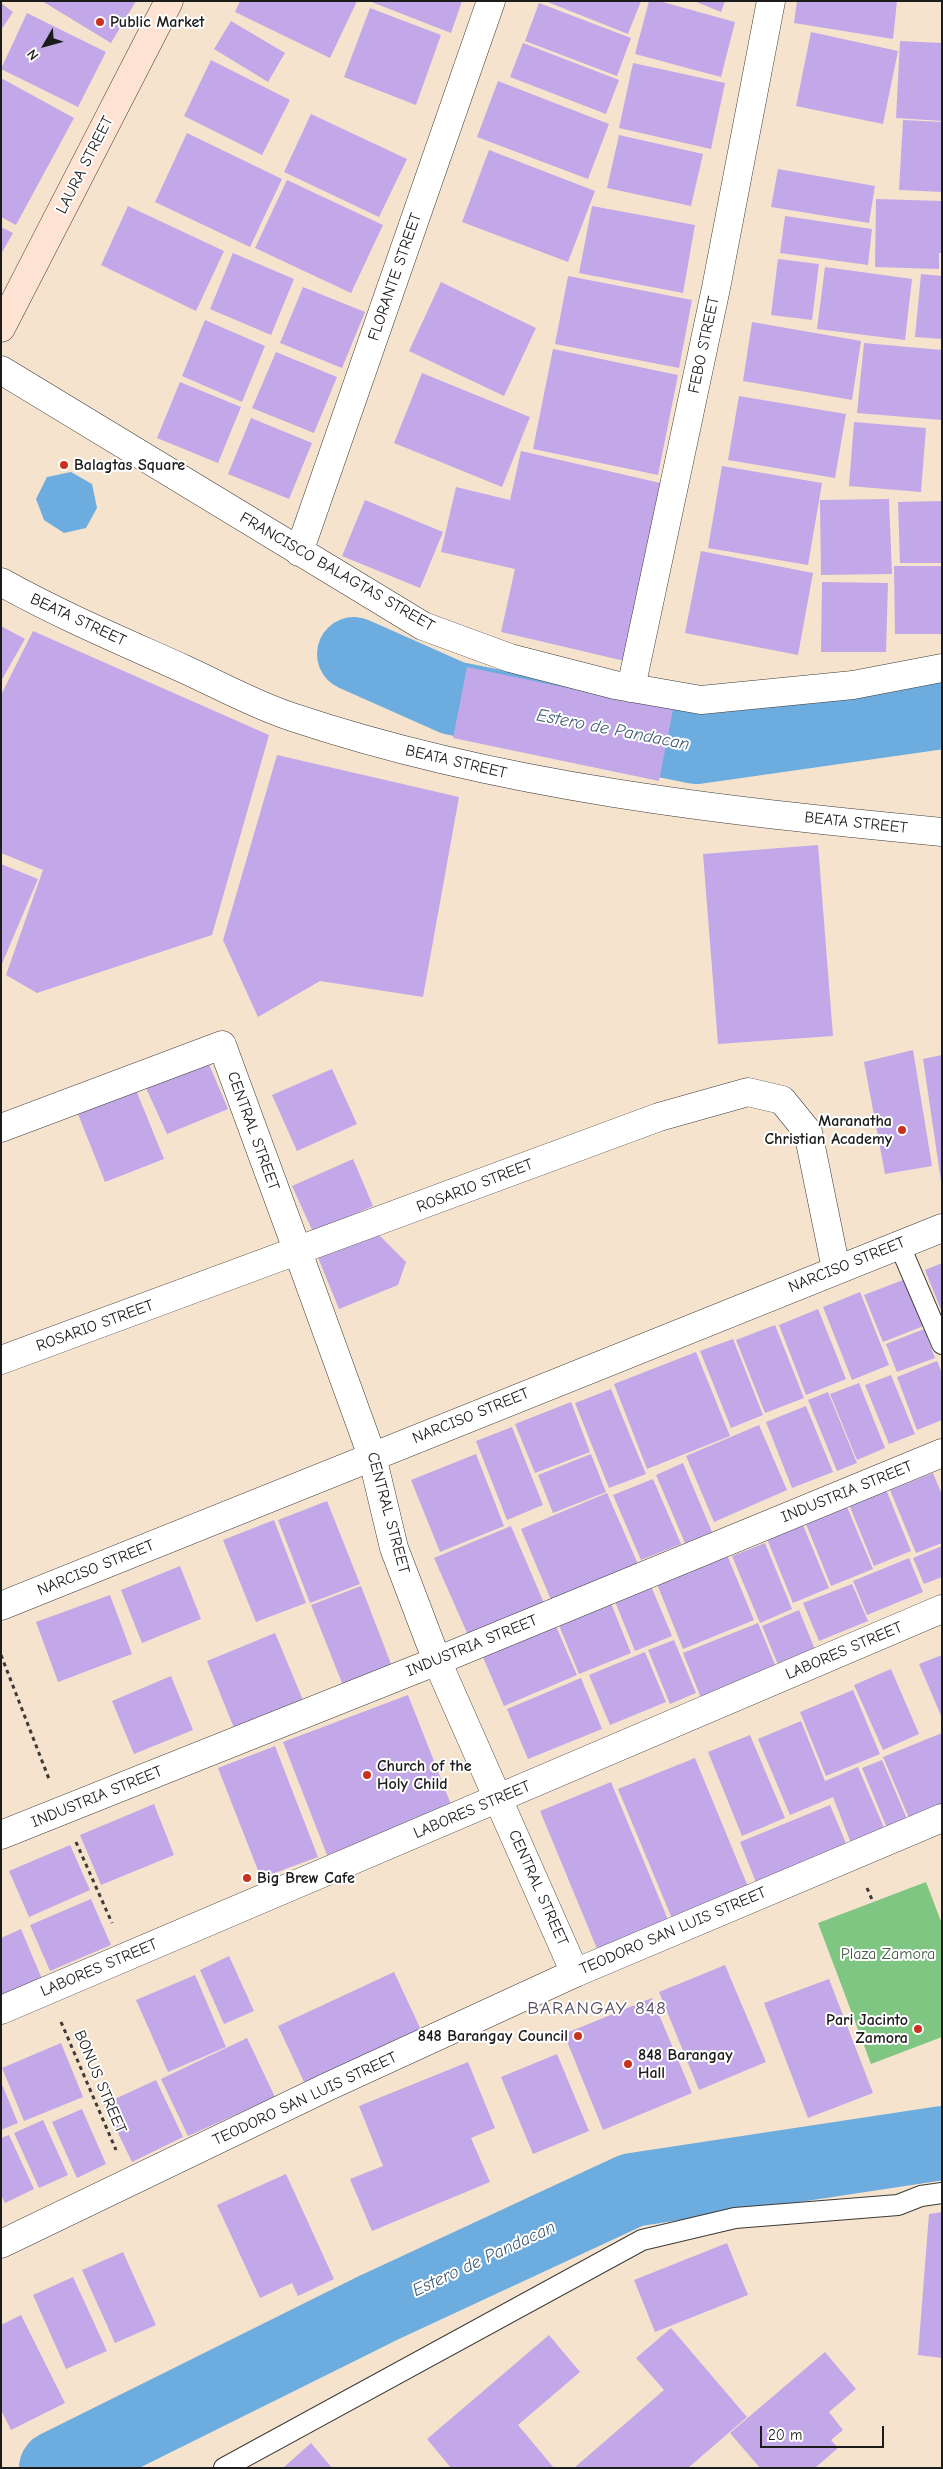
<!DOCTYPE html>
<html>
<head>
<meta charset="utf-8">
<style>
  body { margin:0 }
  #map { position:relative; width:943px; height:2469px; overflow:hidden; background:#f6e3cd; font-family:"Comic Neue",sans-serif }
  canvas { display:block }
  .frame { position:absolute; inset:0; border:2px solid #1c1c1c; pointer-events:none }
  .north { position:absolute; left:20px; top:20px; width:50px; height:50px; -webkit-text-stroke:4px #fff; paint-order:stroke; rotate:232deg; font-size:14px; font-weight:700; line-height:20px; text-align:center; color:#1c1c1c }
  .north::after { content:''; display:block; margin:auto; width:18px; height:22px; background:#1c1c1c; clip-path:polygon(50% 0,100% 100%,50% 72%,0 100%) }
  .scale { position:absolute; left:760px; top:2426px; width:124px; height:22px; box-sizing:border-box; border:2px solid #1c1c1c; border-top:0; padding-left:6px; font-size:15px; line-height:18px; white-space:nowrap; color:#1c1c1c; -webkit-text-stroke:4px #fff; paint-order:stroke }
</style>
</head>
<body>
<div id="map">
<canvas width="943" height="2469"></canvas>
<div class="frame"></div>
<div class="north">N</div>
<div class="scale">20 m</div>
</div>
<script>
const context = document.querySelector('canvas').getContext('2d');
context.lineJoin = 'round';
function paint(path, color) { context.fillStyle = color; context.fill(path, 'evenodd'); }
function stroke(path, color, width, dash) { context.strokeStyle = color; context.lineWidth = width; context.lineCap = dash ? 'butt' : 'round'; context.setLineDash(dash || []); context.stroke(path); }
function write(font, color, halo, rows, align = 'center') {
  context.font = font + ' "Comic Neue",sans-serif'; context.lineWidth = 4; context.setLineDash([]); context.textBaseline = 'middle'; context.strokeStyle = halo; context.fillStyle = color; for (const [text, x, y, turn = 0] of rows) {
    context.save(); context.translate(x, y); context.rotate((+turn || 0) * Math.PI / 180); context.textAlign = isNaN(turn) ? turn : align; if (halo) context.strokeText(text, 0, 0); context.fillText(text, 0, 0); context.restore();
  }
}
paint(new Path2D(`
  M 926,1882 L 942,1924 L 942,2037 L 871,2064 L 818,1923 Z`), '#7ec682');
paint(new Path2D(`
  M 71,472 L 92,484 L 97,508 L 86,528 L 64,533 L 44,520 L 36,499 L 47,477 Z`), '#6cacdf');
stroke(new Path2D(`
  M 354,654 L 453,698 L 696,747 L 942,712
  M 56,2468 L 378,2308 L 632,2190 L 942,2143`), '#6cacdf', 74);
paint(new Path2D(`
  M 42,1 L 136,1 L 111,43 Z
  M 240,1 L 357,1 L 330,58 L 235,12 Z
  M 369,1 L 462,1 L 451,33 Z
  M 545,1 L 641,1 L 628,34 Z
  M 649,1 L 659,1 L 735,22 L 721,77 L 635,54 Z
  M 694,1 L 725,1 L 721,12 Z
  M 797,1 L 897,1 L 893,39 L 794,23 Z
  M 1,3 L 13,12 L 1,30 Z
  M 539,3 L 631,38 L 617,76 L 525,41 Z
  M 370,8 L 441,35 L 416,105 L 344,77 Z
  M 27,13 L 106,52 L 78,107 L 1,69 Z
  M 231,21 L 285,53 L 268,82 L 214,49 Z
  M 811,32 L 898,51 L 883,124 L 796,106 Z
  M 900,41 L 942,43 L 942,121 L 896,118 Z
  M 523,43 L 619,80 L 606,114 L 510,77 Z
  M 211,60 L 290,100 L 262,155 L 184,116 Z
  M 633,63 L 725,83 L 711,149 L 619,128 Z
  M 1,78 L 74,118 L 16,225 L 1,217 Z
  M 498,81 L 609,124 L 588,179 L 477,137 Z
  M 311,114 L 407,159 L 379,217 L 284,172 Z
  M 903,120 L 942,122 L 942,192 L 899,190 Z
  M 187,133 L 282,179 L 250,247 L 155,202 Z
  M 619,135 L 703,154 L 691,206 L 607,188 Z
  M 489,150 L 595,191 L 568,262 L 462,222 Z
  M 778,169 L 875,186 L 869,223 L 771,207 Z
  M 287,180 L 383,225 L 351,293 L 255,248 Z
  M 876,199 L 942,201 L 942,253 L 939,253 L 939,269 L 875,267 Z
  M 128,206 L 224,251 L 196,311 L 101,265 Z
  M 592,206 L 695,225 L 683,293 L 579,273 Z
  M 785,216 L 872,229 L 868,265 L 780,253 Z
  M 1,227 L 13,233 L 1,254 Z
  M 233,253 L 294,279 L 271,335 L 210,309 Z
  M 778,259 L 819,264 L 812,320 L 771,315 Z
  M 825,267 L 912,279 L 905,340 L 817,329 Z
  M 921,274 L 942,276 L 942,339 L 915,337 Z
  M 568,276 L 692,300 L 679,368 L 555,344 Z
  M 441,282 L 536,328 L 504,396 L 409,351 Z
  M 303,287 L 365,312 L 342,368 L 280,343 Z
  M 205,320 L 265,346 L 242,402 L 182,376 Z
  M 752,322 L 861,341 L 852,400 L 743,381 Z
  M 864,343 L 942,350 L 942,420 L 857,413 Z
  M 553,349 L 678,375 L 658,475 L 533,449 Z
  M 276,352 L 337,377 L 314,433 L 252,408 Z
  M 422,373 L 530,417 L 502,487 L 394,443 Z
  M 180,382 L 241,407 L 218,463 L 157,438 Z
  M 739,396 L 846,414 L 835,478 L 728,460 Z
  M 251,418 L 312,443 L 289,499 L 228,474 Z
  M 854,422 L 926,428 L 921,492 L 849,486 Z
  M 521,451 L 669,485 L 629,662 L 501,632 L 515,569 L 441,552 L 456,487 L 510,500 Z
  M 722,466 L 822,483 L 808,565 L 708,548 Z
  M 889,499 L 892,574 L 821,575 L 820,500 Z
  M 365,500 L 443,532 L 420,588 L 342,556 Z
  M 942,501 L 942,563 L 900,563 L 898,502 Z
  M 701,551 L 813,573 L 798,655 L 685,633 Z
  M 894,566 L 942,566 L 942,634 L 895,634 Z
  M 822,582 L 888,583 L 886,652 L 821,652 Z
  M 1,626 L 25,639 L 1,681 Z
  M 33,631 L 269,735 L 212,935 L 37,993 L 6,975 L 43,870 L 1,853 L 1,695 Z
  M 467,667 L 673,710 L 659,781 L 453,738 Z
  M 277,755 L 459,797 L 423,997 L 320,981 L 258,1017 L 223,940 Z
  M 818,845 L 833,1036 L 718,1044 L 703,854 Z
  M 1,864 L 38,879 L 1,966 Z
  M 913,1050 L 932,1166 L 885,1174 L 864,1062 Z
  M 942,1055 L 942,1181 L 941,1181 L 923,1059 Z
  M 208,1062 L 228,1109 L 167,1134 L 146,1088 Z
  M 332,1069 L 357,1124 L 297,1151 L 272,1095 Z
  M 134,1085 L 164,1159 L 105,1182 L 76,1109 Z
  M 353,1159 L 373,1206 L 313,1232 L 292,1186 Z
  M 376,1232 L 406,1262 L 398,1285 L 339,1309 L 317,1255 Z
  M 942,1263 L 942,1312 L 925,1270 Z
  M 908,1278 L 926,1325 L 883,1342 L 864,1295 Z
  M 860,1292 L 889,1365 L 852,1380 L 823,1307 Z
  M 818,1309 L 846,1379 L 806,1395 L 779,1325 Z
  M 775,1325 L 804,1398 L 765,1413 L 736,1340 Z
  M 924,1329 L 935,1358 L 897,1372 L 886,1344 Z
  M 733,1339 L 763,1415 L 731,1428 L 700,1351 Z
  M 696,1352 L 730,1436 L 647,1469 L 614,1384 Z
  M 937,1361 L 942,1373 L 942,1420 L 917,1430 L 897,1377 Z
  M 891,1375 L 915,1434 L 889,1444 L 865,1385 Z
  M 859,1383 L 885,1448 L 857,1460 L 830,1394 Z
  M 611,1389 L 646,1474 L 609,1488 L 575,1403 Z
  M 828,1392 L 857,1463 L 837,1471 L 808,1400 Z
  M 571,1402 L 590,1452 L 535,1473 L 515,1424 Z
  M 806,1406 L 833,1472 L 792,1488 L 766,1422 Z
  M 759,1425 L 787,1490 L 714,1522 L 686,1456 Z
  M 512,1427 L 543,1505 L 507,1520 L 476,1441 Z
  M 476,1454 L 504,1526 L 440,1552 L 411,1480 Z
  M 591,1454 L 606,1492 L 553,1513 L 538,1475 Z
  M 683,1463 L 712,1532 L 685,1543 L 656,1475 Z
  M 933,1473 L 942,1495 L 942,1543 L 916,1553 L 890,1490 Z
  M 653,1479 L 681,1544 L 641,1560 L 613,1495 Z
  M 885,1487 L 911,1551 L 874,1566 L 848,1502 Z
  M 607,1493 L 638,1564 L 551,1600 L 521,1529 Z
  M 327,1501 L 360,1584 L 310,1603 L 278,1520 Z
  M 847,1507 L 873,1569 L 831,1586 L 806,1524 Z
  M 274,1520 L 306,1603 L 256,1622 L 223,1540 Z
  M 803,1525 L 829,1588 L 793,1603 L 767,1539 Z
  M 511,1526 L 544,1603 L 468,1635 L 434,1558 Z
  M 765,1543 L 792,1609 L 760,1623 L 732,1556 Z
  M 942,1546 L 942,1577 L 924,1584 L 913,1558 Z
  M 725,1550 L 754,1620 L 683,1649 L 655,1579 Z
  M 909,1558 L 923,1592 L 867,1615 L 853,1581 Z
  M 180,1566 L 201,1619 L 142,1643 L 121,1590 Z
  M 648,1579 L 672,1636 L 635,1651 L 612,1594 Z
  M 852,1584 L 868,1621 L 819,1641 L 803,1603 Z
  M 361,1586 L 393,1669 L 344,1688 L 311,1605 Z
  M 110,1595 L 132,1654 L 58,1682 L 36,1622 Z
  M 610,1601 L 631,1653 L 579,1674 L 558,1623 Z
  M 799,1610 L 816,1652 L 779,1667 L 762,1626 Z
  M 758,1623 L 778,1672 L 703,1703 L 683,1653 Z
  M 555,1624 L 577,1675 L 504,1706 L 482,1655 Z
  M 275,1633 L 303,1700 L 234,1728 L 207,1661 Z
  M 674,1640 L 696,1693 L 670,1704 L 648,1650 Z
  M 645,1652 L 666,1702 L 610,1725 L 589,1675 Z
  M 942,1655 L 942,1718 L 919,1664 Z
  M 891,1669 L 919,1734 L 883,1750 L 854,1685 Z
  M 171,1676 L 193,1730 L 134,1754 L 112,1701 Z
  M 581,1678 L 602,1729 L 528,1759 L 507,1709 Z
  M 853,1690 L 880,1754 L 826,1776 L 800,1712 Z
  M 408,1695 L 452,1807 L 327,1855 L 283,1742 Z
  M 801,1721 L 825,1781 L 858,1767 L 885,1830 L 851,1843 L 833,1797 L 790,1815 L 758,1739 Z
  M 942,1733 L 942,1804 L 909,1818 L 883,1757 Z
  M 750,1735 L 785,1818 L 742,1836 L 708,1752 Z
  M 275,1746 L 318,1857 L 261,1878 L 218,1768 Z
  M 695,1758 L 749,1889 L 673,1921 L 618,1789 Z
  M 882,1760 L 907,1819 L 887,1828 L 862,1768 Z
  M 611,1782 L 669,1922 L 598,1951 L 540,1811 Z
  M 154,1804 L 174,1855 L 101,1885 L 80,1835 Z
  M 830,1805 L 848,1848 L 757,1885 L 740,1842 Z
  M 70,1845 L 90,1890 L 29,1917 L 9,1871 Z
  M 91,1899 L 111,1945 L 50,1971 L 30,1925 Z
  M 21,1929 L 42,1979 L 1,1996 L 1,1938 Z
  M 229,1956 L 254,2011 L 224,2024 L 200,1970 Z
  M 725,1965 L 766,2062 L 699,2090 L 659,1992 Z
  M 394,1972 L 422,2032 L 306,2086 L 278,2026 Z
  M 195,1975 L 226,2047 L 168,2072 L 136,2000 Z
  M 829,1979 L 873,2093 L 808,2118 L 764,2003 Z
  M 652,1998 L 692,2093 L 603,2130 L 564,2034 Z
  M 247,2038 L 275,2097 L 188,2136 L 161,2079 Z
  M 61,2043 L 83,2097 L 24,2121 L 2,2068 Z
  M 557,2054 L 589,2131 L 533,2154 L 501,2077 Z
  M 468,2062 L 495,2128 L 471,2138 L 490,2182 L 372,2231 L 350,2179 L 383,2166 L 359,2106 Z
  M 156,2080 L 183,2137 L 132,2162 L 104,2104 Z
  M 1,2082 L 18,2123 L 1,2130 Z
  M 82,2109 L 106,2164 L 77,2178 L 52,2122 Z
  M 43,2120 L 68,2175 L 39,2188 L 14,2133 Z
  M 9,2135 L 34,2189 L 5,2203 L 1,2195 L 1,2138 Z
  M 286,2174 L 334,2279 L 298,2296 L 292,2283 L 260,2298 L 217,2205 Z
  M 942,2212 L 942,2358 L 918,2355 L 929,2214 Z
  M 727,2243 L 748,2295 L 655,2332 L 634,2280 Z
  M 123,2252 L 156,2325 L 115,2343 L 82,2270 Z
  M 73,2277 L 107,2351 L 66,2369 L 33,2295 Z
  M 21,2315 L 65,2403 L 11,2430 L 1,2410 L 1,2325 Z
  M 671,2328 L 747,2417 L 688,2468 L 574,2468 L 664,2390 L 636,2358 Z
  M 549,2335 L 580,2372 L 518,2425 L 554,2468 L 451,2468 L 427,2439 Z
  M 825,2352 L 856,2389 L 829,2412 L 843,2430 L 831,2440 L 838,2448 L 815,2468 L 760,2468 L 730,2433 Z
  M 311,2443 L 332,2468 L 283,2468 Z`), '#c2a8e8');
const service = new Path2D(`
  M 899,1244 L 942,1344
  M 224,2468 L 642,2240 L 735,2218 L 898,2205 L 921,2196 L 942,2193`);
const pedestrian = new Path2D(`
  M 1,1128 L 222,1045 L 298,1252`);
const minor = new Path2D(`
  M 1,370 L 423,626 L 510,658 L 615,685 L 701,700 L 853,685 L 942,668
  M 299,552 L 491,1
  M 631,688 L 716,288 L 771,1
  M 298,1252 L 372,1456 L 394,1548 L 437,1661 L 575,1973
  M 1,1360 L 659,1117 L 748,1092 L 782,1100 L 808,1132 L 836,1269
  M 1,1606 L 942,1228
  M 1,1835 L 437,1661 L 942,1453`);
const tertiary = new Path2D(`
  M 1,582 C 60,615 122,641 184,669 C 219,685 255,705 292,717 C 501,787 723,811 942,832
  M 1,2010 L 942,1609
  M 1,2244 L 327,2087 L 575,1973 L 942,1818`);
const secondary = new Path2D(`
  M 1,328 L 169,1`);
stroke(service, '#3d3a37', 22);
stroke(pedestrian, '#3d3a37', 29);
stroke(minor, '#3d3a37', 29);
stroke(tertiary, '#3d3a37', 29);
stroke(secondary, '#3d3a37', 29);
stroke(new Path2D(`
  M 1,1655 L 49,1779
  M 76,1842 L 112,1923
  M 867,1888 L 873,1902
  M 61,2022 L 116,2150`), '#3d3a37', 3, [4, 4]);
stroke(service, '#fff', 20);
stroke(pedestrian, '#fff', 28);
stroke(minor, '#fff', 28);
stroke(tertiary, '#fff', 28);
stroke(secondary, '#fee3d2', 28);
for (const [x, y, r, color] of [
  [100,22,5,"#c8321e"],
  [64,465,5,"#c8321e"],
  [902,1130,5,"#c8321e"],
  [367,1775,5,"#c8321e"],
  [247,1878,5,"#c8321e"],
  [918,2029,5,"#c8321e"],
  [578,2036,5,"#c8321e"],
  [628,2064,5,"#c8321e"]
]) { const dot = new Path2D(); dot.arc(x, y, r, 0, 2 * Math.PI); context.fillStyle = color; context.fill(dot); stroke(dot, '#fff', 2); }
write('bold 16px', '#1c1c1c', '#fff', [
  ["Public Market",110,22],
  ["Balagtas Square",74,465],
  ["Maranatha",892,1121,"right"],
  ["Christian Academy",892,1139,"right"],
  ["Church of the",377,1766],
  ["Holy Child",377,1784],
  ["Big Brew Cafe",257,1878],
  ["Pari Jacinto",908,2020,"right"],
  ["Zamora",908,2038,"right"],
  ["848 Barangay Council",568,2036,"right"],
  ["848 Barangay",638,2055],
  ["Hall",638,2073]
], 'left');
write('16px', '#1c1c1c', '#fff', [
  ["LAURA STREET",85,165,-63],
  ["FLORANTE STREET",395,277,-71],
  ["FEBO STREET",704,345,-78],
  ["FRANCISCO BALAGTAS STREET",337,572,30],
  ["BEATA STREET",78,620,25],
  ["BEATA STREET",456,762,13],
  ["BEATA STREET",856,823,6],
  ["CENTRAL STREET",253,1131,70],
  ["ROSARIO STREET",475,1186,-21],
  ["NARCISO STREET",847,1265,-22],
  ["ROSARIO STREET",95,1326,-20],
  ["NARCISO STREET",471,1416,-22],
  ["INDUSTRIA STREET",847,1492,-22],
  ["CENTRAL STREET",388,1513,75],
  ["NARCISO STREET",96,1568,-22],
  ["INDUSTRIA STREET",472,1646,-22],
  ["LABORES STREET",844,1651,-23],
  ["INDUSTRIA STREET",97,1797,-22],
  ["LABORES STREET",472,1810,-23],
  ["CENTRAL STREET",538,1888,66],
  ["TEODORO SAN LUIS STREET",673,1931,-23],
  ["LABORES STREET",99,1968,-23],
  ["BONUS STREET",100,2082,67],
  ["TEODORO SAN LUIS STREET",305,2099,-25]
]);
write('16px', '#436045', '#fff', [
  ["Plaza Zamora",888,1954]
]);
write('italic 18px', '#405d74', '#fff', [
  ["Estero de Pandacan",613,730,11],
  ["Estero de Pandacan",484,2259,-25]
]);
context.letterSpacing = '1px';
write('19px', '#564d63', '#fff', [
  ["BARANGAY 848",597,2009]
]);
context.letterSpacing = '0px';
</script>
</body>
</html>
